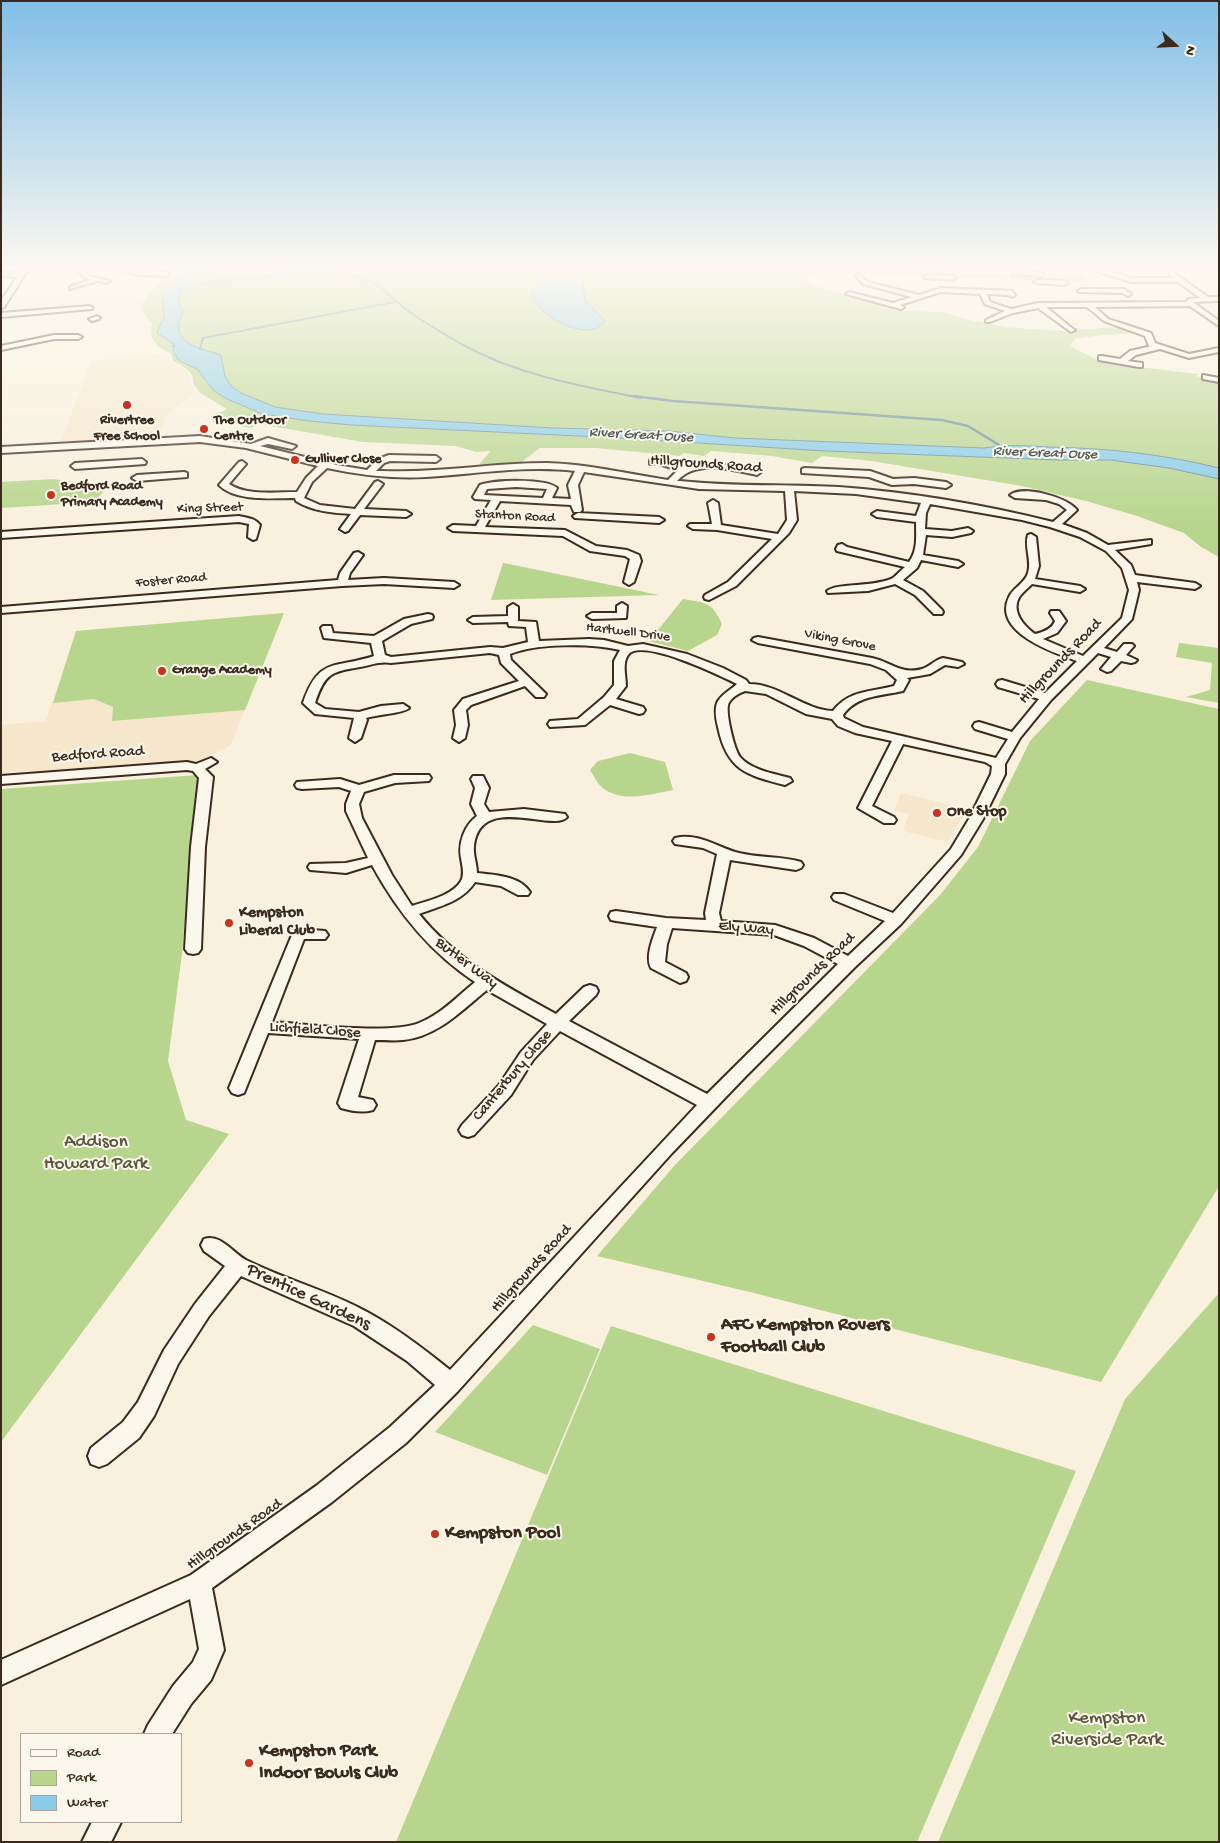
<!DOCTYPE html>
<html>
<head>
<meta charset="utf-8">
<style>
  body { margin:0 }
  #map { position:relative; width:1220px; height:1843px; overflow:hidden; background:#f9f0dd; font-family:"Gochi Hand",sans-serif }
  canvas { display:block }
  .frame { position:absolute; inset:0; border:2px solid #3b2a1e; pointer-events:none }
  .legend { position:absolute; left:20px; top:1733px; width:162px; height:90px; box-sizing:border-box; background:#fbf7ec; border:1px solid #aea59a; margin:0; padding:6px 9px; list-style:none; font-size:15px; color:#3b2a1e }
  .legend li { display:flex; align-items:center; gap:10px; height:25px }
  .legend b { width:25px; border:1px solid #aea59a }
  .north { position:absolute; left:1150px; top:20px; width:50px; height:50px; -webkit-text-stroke:4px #fbf7ec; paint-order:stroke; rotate:110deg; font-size:14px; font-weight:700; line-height:20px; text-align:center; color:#3b2a1e }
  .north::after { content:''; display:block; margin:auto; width:18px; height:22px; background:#3b2a1e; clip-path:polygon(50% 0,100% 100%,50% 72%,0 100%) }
</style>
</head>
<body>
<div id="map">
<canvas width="1220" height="1843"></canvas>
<div class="frame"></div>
<ul class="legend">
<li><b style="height:6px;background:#fbf7ec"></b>Road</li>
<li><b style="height:14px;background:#b8d58e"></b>Park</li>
<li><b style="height:14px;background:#88cce9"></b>Water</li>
</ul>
<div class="north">N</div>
</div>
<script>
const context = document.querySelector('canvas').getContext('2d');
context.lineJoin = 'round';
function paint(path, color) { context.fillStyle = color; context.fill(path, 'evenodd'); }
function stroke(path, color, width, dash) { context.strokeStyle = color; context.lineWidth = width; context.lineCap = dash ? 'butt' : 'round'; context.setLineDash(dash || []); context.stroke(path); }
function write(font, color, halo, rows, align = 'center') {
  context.font = font + ' "Gochi Hand",sans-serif'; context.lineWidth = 4; context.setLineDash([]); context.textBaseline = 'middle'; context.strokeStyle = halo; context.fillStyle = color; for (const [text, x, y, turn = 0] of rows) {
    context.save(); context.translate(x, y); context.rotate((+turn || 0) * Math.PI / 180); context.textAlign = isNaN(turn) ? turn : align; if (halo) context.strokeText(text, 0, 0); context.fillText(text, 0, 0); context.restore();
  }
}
paint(new Path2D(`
  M 166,353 L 171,362 L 186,370 L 191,380 L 189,384 L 193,388 L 193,393 L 165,417 L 160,438 L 60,444 L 91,361 Z
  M 284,613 L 230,746 L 198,761 L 1,776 L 1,725 L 46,721 L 76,631 Z
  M 901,793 L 967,809 L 948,842 L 920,835 L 903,831 L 909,814 L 894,810 Z`), '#f6e7cc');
paint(new Path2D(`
  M 203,267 L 300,267 L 272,275 L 187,284 L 194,274 Z
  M 319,267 L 844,267 L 858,270 L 863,268 L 877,268 L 1019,275 L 1082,275 L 1089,282 L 821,273 L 805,278 L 804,281 L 819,287 L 891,307 L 909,311 L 944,312 L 969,320 L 1006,327 L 1060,331 L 1116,327 L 1137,333 L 1102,335 L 1075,339 L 1071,344 L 1072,347 L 1093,358 L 1139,367 L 1198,374 L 1196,376 L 1219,382 L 1219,468 C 1163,454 1106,448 1048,447 C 1027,446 1005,444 984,448 L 735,438 L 669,431 L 553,428 L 324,414 L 275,407 L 241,393 L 231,386 L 225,376 L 221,355 C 207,350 177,346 179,326 C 179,321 182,316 183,311 L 178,303 L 182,289 L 243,278 L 280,277 Z
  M 168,276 L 179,276 L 162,296 L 164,317 L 157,333 L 176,345 L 178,360 L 197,369 L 213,390 L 225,398 L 262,414 L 309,421 L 351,425 L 619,438 L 825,451 L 1058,460 L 1110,460 L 1169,468 L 1219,479 L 1219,557 L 1201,547 L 1184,533 L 1137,516 L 1086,501 L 1022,486 L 872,461 L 822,456 L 812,463 L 772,456 L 711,451 L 704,456 L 684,453 L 680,456 L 596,448 L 540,448 L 520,463 L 481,466 L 480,463 L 491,451 L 476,452 L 456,446 L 363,442 L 259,424 L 251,428 L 241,426 L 240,419 L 213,415 L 227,409 L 200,393 L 193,383 C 195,371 182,366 173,361 L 171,353 C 155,347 149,339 152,323 L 140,310 C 143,296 158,286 168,276 Z
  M 54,479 L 106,488 L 95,502 L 1,508 L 1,482 Z
  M 503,563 L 504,563 L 659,595 L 491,600 Z
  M 683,599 C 705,603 712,601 722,624 L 717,635 L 688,651 L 649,641 Z
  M 284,613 L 245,710 L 112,721 L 113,707 L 94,699 L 53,703 L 76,631 Z
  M 1179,643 L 1219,648 L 1219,703 L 1186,697 L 1210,690 L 1212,663 L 1176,657 Z
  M 1087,680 L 1219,709 L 1219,1186 L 1101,1382 L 754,1293 L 597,1256 L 675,1165 L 940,895 L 978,847 L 1030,741 Z
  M 630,753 L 665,762 L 673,790 C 652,794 624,803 604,789 C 598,785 594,776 590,770 L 598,761 Z
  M 198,775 L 182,953 L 168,1061 L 186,1120 L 229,1134 L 1,1442 L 1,789 Z
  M 1219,1293 L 1219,1842 L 938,1842 L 1125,1399 Z
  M 533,1325 L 600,1349 L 547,1475 L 435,1432 Z
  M 611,1326 L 1076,1471 L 917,1842 L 396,1842 Z`), '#b8d58e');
const water = new Path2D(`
  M 189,267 L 203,267 L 194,274 L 188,284 L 272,275 L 300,267 L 319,267 L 280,277 L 243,278 L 182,289 L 178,303 L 183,311 C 182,316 179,321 179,326 C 177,346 207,350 221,355 L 225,376 L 231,386 L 241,393 L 275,407 L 323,414 L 553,428 L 669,431 L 735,438 L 984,448 C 1005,444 1027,446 1048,447 C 1106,448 1163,454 1219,468 L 1219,479 L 1169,468 L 1110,460 L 1058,460 L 825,451 L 619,438 L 351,425 L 309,421 L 262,414 L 225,398 L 213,390 L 197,369 L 178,360 L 173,350 L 175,347 L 172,346 L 175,345 L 157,333 L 164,317 L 162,296 Z
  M 541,273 L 582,275 L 585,301 L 605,321 C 589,345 534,315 532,292 L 542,282 L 538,276 Z`);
paint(water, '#88cce9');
stroke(water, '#698b98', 1);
stroke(new Path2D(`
  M 306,270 C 328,272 356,272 376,285 C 389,293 399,305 411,313 C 428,325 446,335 463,345 C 518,375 580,386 641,398
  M 200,349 L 203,338 L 395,302`), '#698b98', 2);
stroke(new Path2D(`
  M 634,396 L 673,401 L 942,420 L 968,426 L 999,445`), '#698b98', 2.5);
const minor = new Path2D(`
  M 75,267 L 82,267 L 89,276 L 110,281 L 107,283 L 98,281 L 70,289 L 70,287 L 90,280 L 85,278 Z
  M 110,267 L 166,272 L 169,274 L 166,276 L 140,275 Z
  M 1083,267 L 1094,267 L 1132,278 L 1173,278 L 1169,274 L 1170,269 L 1165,267 L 1195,267 L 1176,270 L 1175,274 L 1208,297 L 1219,297 L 1219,301 L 1193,302 L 1219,321 L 1219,326 L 1190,306 L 1095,307 L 1108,319 L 1151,333 L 1155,343 L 1189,354 L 1219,348 L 1219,352 L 1189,358 L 1160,349 L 1136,355 L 1128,361 L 1142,363 L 1142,367 L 1139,367 L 1099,360 L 1099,356 L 1102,356 L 1120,359 L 1130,351 L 1152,346 L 1149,346 L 1145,336 L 1104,321 L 1087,307 L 1046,307 L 1073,329 L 1075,330 L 1071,332 L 1038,308 L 1013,313 L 990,322 L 986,322 L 986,320 L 1005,311 L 985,304 L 980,294 L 941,292 L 900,305 L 904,307 L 901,309 L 846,294 L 849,292 L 893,303 L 912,297 L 863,284 L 856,276 L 859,274 L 867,282 L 919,295 L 941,288 L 1012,291 L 1015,295 L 1012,297 L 1009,295 L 987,294 L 990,302 L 1011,309 L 1038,303 L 1186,302 L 1189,299 L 1200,298 L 1178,282 L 1132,282 Z
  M 23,270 L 28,271 L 23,275 L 24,276 L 4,307 L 1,309 L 1,301 L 17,277 L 1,276 L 1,272 L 17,273 Z
  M 1015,271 L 1041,272 L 1044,274 L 1041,276 L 1013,274 L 1013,272 Z
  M 927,275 L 953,276 L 956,278 L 953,280 L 925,278 L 924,277 Z
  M 1037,280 L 1065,281 L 1068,283 L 1065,285 L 1035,283 L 1034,282 Z
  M 1081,289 L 1124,289 L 1131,294 L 1128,296 L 1122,293 L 1079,292 L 1078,291 Z
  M 90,306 L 93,308 L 92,309 L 1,317 L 1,313 Z
  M 97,316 L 100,318 L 99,319 L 92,321 L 89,319 Z
  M 54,335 L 78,335 L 82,337 L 78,339 L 54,339 L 1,350 L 1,346 Z
  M 1203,375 L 1219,378 L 1219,382 L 1203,379 Z
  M 200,436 L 251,444 L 268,438 L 296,446 L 292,449 L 268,444 L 260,446 L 337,465 L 367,470 L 378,459 L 389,455 L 436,456 L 440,459 L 436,462 L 390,461 L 384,463 L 376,471 L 383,471 C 438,473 492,463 547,463 C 588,464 628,474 668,480 L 678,470 L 656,463 L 650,464 L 650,460 L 654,457 L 685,466 L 711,463 L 757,469 L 761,472 L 757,475 C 731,470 697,459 677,481 L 680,481 C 733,487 786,484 839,487 C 909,492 985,505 1053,522 L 1067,510 L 1059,504 L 1046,500 L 1015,498 L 1010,495 C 1023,485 1067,497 1077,510 L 1062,524 L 1087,533 L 1108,545 L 1151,540 L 1151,544 L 1115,550 L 1131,565 L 1135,575 L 1195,583 L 1200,586 L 1195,589 L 1137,582 L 1139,590 L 1132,619 L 1104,648 L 1117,652 L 1124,644 L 1132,644 L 1134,646 L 1126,655 L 1137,660 L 1135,662 L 1131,663 L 1121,661 L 1111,671 L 1107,672 L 1101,669 L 1111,657 L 1098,653 L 1051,700 L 1020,738 L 1005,764 L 1005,774 L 983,819 L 961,855 L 901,924 L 855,967 L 746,1076 L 672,1153 L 458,1391 L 406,1443 L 332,1502 L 212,1588 L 224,1650 L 211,1680 L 191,1704 L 172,1734 L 144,1734 L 148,1725 L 173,1686 L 193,1662 L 199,1649 L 190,1599 L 1,1685 L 1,1660 L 191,1575 L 316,1486 L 390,1427 L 435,1385 L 407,1361 L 354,1326 L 241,1276 L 209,1316 L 178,1364 L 154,1416 L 139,1438 L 107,1464 L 99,1467 L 91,1464 L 88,1456 L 91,1448 L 123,1422 L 138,1402 L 164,1350 L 195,1304 L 225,1266 L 204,1251 L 201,1245 L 204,1239 C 220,1233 233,1253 246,1260 C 286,1280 330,1291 369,1313 C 398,1329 424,1349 450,1370 L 697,1105 L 560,1031 L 533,1060 L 511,1095 L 474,1135 L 468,1137 L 462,1135 L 459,1130 L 462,1125 L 499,1085 L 521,1052 L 547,1024 L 487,990 C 462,1010 437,1037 403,1040 C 394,1041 385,1040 375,1040 L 358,1097 L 373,1100 L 376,1105 L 373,1110 C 363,1113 351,1111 341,1108 L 338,1103 L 359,1039 L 268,1033 L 244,1093 L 238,1095 L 232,1093 L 229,1088 L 294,930 L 299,929 L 325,931 L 328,935 L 325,939 L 304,939 L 272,1022 C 307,1024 390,1035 419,1023 C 440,1015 457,997 475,982 C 430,952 398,913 372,865 L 346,873 L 310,870 L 308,867 L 310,864 L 346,863 L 368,858 L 346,811 L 346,804 L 351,791 L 339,787 L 302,789 L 297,788 L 295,785 L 297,782 L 340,779 L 359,785 L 394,775 L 429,775 L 431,778 L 429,781 L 395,783 L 364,792 L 359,804 L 362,818 L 392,875 L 412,906 C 427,901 452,896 461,881 C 465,874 462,865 461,858 C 458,842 465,825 477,816 L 471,804 L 475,788 L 471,779 L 473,776 L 483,776 L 489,788 L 484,804 L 489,812 L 524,809 L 565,814 L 567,817 C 554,833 480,792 474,846 C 473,855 477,864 477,873 C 495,875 520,876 530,892 L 528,895 L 518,895 L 501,886 L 475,882 C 462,902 440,906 419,914 C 456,960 505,986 556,1014 L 584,987 L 590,985 L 596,987 L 598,991 L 596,995 L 569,1021 L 707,1094 L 838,964 L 804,946 L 774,935 L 672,928 L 667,944 L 665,962 L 686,973 L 688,977 L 686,981 L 680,983 L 651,968 C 645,957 653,938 657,927 L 616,921 L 611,920 L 609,916 L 611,912 L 616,911 L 666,918 L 706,920 L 705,913 L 717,854 L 703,848 L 675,844 L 673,841 L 675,838 C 699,832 718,848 739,853 C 759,858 781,856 801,862 L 803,865 L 801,868 L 796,870 L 730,860 L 719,913 L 721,921 L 775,925 L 814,938 L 848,956 L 885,921 L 834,900 L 832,897 L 834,894 L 844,894 L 893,913 L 951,849 L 969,819 L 991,774 L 992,766 L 985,762 L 903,744 L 872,806 L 894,817 L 896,820 L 894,823 L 884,823 L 858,808 L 892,741 L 855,733 L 838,726 L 832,719 L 806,714 L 766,694 L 745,691 C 739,693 730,698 728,705 C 726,715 734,749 740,757 C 751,770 775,774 790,778 L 792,781 L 785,785 C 746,775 727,770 718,727 C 716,719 714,708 718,701 C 723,693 732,689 737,684 C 721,676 641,637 628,655 C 622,663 626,677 626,686 L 616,699 L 643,707 L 645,710 L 643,713 L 639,714 L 610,705 L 585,725 L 550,727 L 548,724 L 550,721 L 578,719 L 604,697 L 614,685 L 614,661 L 620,650 C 592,643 537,643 510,654 L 511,660 L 546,694 L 544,697 L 536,697 L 525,686 L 471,705 L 466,710 L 468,725 L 465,738 L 459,742 L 453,738 L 456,725 L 454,710 L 463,699 L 519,681 L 501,663 L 499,655 L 490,653 L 391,663 C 380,661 371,665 360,667 C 331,672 325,673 315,703 L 325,709 L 359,712 L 381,706 L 403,704 L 409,708 C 405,713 375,715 366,718 L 367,720 L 361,738 L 355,742 L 349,738 L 354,718 L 315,714 L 303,703 C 319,656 335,669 374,656 L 371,643 L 324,638 L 321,628 L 323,626 L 331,626 L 333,633 L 374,636 L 404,619 L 428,614 L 432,615 L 433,617 L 432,619 L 411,624 L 382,641 L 385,655 L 391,657 L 490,647 L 503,648 L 528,642 L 526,627 L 509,626 L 508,622 L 473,623 L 468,620 L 473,617 L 508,616 L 508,607 L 513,604 L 518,607 L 518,621 L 536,622 L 539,641 L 589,639 L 604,640 L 628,646 L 643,644 L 687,654 L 723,668 L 746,680 L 749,684 C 780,684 803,710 833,711 C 849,690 871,692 894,686 L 897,680 L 886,670 L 870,664 L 758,643 L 752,640 L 754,638 L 758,637 L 872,658 C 891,662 901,675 922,669 C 929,667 935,660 943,658 L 962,662 L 964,664 L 958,667 L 945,665 L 930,674 L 907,678 L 909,680 L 903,691 C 881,696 857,695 843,715 L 844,718 L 863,727 L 996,758 L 1008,739 L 975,729 L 973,726 L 975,723 L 979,722 L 1012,732 L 1039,699 L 998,687 L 996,684 L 998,681 L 1002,680 L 1045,693 L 1077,661 C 1054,653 992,632 1009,597 C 1013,588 1025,583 1028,573 C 1032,561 1024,546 1028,535 L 1031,534 L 1036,537 L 1039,566 L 1035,579 L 1080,586 L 1085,589 L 1080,592 L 1032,584 C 1028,588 1023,592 1020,596 C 1010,611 1024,626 1035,634 C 1044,632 1052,629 1055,621 L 1050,613 L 1051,611 L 1059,611 L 1066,621 L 1057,633 L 1043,639 L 1083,656 L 1122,618 L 1129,590 L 1122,568 L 1106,551 L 1080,537 L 1050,527 L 1022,520 L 930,504 L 926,513 L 925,529 L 952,531 L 968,528 L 973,531 L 971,533 L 952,537 L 926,535 L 923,555 L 958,561 L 963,564 L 958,567 L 921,560 L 917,568 L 903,580 L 923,591 L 942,610 L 943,612 L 942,614 L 934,614 L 915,595 L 895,584 L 868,591 L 828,593 L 827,591 C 836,583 877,587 893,578 C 897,575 901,570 905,567 L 837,551 L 836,549 L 838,545 L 842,544 L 847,547 L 909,562 C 918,550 916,536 916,522 L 877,517 L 872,514 L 877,511 L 916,516 L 921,503 L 856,494 L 794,491 L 797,520 L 789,533 L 736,586 L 709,600 L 705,599 L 704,597 L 705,595 L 728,582 L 772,539 L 717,530 L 693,529 L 688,526 L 690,524 L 712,524 L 708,503 L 713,500 L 718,503 L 721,525 L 778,534 L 787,520 L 785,491 L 699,489 L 584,472 L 578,485 L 582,510 L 580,512 L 574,512 L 571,505 L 500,501 L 485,527 L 565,530 L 596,546 L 627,550 L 639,555 L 641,561 L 634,582 L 629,585 L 624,582 L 630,559 L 625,556 L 590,551 L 563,536 L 453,531 L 448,528 L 453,525 L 476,526 L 491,500 L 475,499 L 473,497 L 480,485 C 494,480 546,478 557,488 L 552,498 L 571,499 L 568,485 L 575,471 C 525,465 476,474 426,477 C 392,479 360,475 327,468 L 312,482 L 304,498 L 320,505 L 355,509 L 375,482 L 378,481 L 383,484 L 364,509 L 406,511 L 411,514 L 406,517 L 360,515 L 348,531 L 345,532 L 340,529 L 351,514 C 332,513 312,511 296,501 L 295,498 C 273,498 236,502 219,485 L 239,462 L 242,461 L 246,464 L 229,484 C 247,496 276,492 297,492 L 306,478 L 318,466 L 246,448 L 200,442 L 1,453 L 1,447 ZM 516,487 L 547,489 L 543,498 L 484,495 L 487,489 Z
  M 142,459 L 146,462 L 145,464 L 75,469 L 71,466 L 75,463 Z
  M 805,468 L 870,471 L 893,479 L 914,478 L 946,482 L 951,485 L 946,488 L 914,484 L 892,485 L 869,477 L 802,473 L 802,469 Z
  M 184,472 L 187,473 L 187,477 L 137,481 L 132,478 L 137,475 Z
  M 578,513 L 659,517 L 664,520 L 659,523 L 575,518 L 573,516 Z
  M 239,516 C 247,518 255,518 260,525 L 256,539 L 253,540 L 248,537 L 249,524 L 239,522 L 1,538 L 1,532 Z
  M 358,552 L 363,555 L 350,573 L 348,580 L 384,578 L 454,582 L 459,585 L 454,588 L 384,584 L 342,586 L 1,613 L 1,607 L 338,580 L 340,573 L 354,553 Z
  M 622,603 L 627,606 L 626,618 L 592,619 L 587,616 L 592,613 L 617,613 L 617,606 Z
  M 211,758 L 217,762 L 205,769 L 213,777 L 205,847 L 201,949 L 198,953 L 193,954 L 188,953 L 185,949 L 191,847 L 199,778 L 193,771 L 187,770 L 1,784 L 1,776 L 187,762 L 196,764 Z
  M 92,1822 L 121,1822 L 111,1842 L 82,1842 Z`);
stroke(minor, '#3b2a1e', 4);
paint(minor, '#fbf7ec');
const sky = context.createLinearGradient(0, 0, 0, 525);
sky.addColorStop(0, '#81bee8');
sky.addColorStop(0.51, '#fcf8f0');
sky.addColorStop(1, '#fcf8f000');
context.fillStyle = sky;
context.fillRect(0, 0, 1220, 525);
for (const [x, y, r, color] of [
  [127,405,5,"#c8321e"],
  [204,429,5,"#c8321e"],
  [295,460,5,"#c8321e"],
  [51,495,5,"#c8321e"],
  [162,671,5,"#c8321e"],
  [937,813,5,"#c8321e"],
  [229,923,5,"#c8321e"],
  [711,1337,5,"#c8321e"],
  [435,1534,5,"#c8321e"],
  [249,1763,5,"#c8321e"]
]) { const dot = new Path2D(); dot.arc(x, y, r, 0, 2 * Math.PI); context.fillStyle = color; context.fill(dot); stroke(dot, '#fbf7ec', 2); }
write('bold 14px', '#3b2a1e', '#fbf7ec', [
  ["Rivertree",127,421,"center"],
  ["Free School",127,437,"center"],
  ["The Outdoor",214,421],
  ["Centre",214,437],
  ["Gulliver Close",305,460],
  ["Bedford Road",61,487],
  ["Primary Academy",61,503],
  ["Grange Academy",172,671]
], 'left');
write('14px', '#3b2a1e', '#fbf7ec', [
  ["King Street",210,509,-2],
  ["Stanton Road",515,517,3],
  ["Foster Road",171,581,-5],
  ["Hartwell Drive",628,633,7],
  ["Viking Grove",840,641,11]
]);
write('italic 15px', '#525b5b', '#fbf7ec', [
  ["River Great Ouse",641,436,3],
  ["River Great Ouse",1045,454,2]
]);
write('16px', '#3b2a1e', '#fbf7ec', [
  ["Hillgrounds Road",706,465,4],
  ["Hillgrounds Road",1061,662,-46],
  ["Bedford Road",98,755,-4],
  ["Ely Way",746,929,5],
  ["Butler Way",466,964,37],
  ["Hillgrounds Road",813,975,-44],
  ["Lichfield Close",315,1031,4],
  ["Canterbury Close",513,1076,-50],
  ["Hillgrounds Road",532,1269,-48],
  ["Hillgrounds Road",235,1535,-35]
]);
write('bold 16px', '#3b2a1e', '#fbf7ec', [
  ["One Stop",947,813],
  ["Kempston",239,914],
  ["Liberal Club",239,932]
], 'left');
write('19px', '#5a553a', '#fbf7ec', [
  ["Addison",96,1143],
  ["Howard Park",96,1165],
  ["Kempston",1107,1719],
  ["Riverside Park",1107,1741]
]);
write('19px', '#3b2a1e', '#fbf7ec', [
  ["Prentice Gardens",308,1298,25]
]);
write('bold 19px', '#3b2a1e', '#fbf7ec', [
  ["AFC Kempston Rovers",721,1326],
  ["Football Club",721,1348],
  ["Kempston Pool",445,1534],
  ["Kempston Park",259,1752],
  ["Indoor Bowls Club",259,1774]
], 'left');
</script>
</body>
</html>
